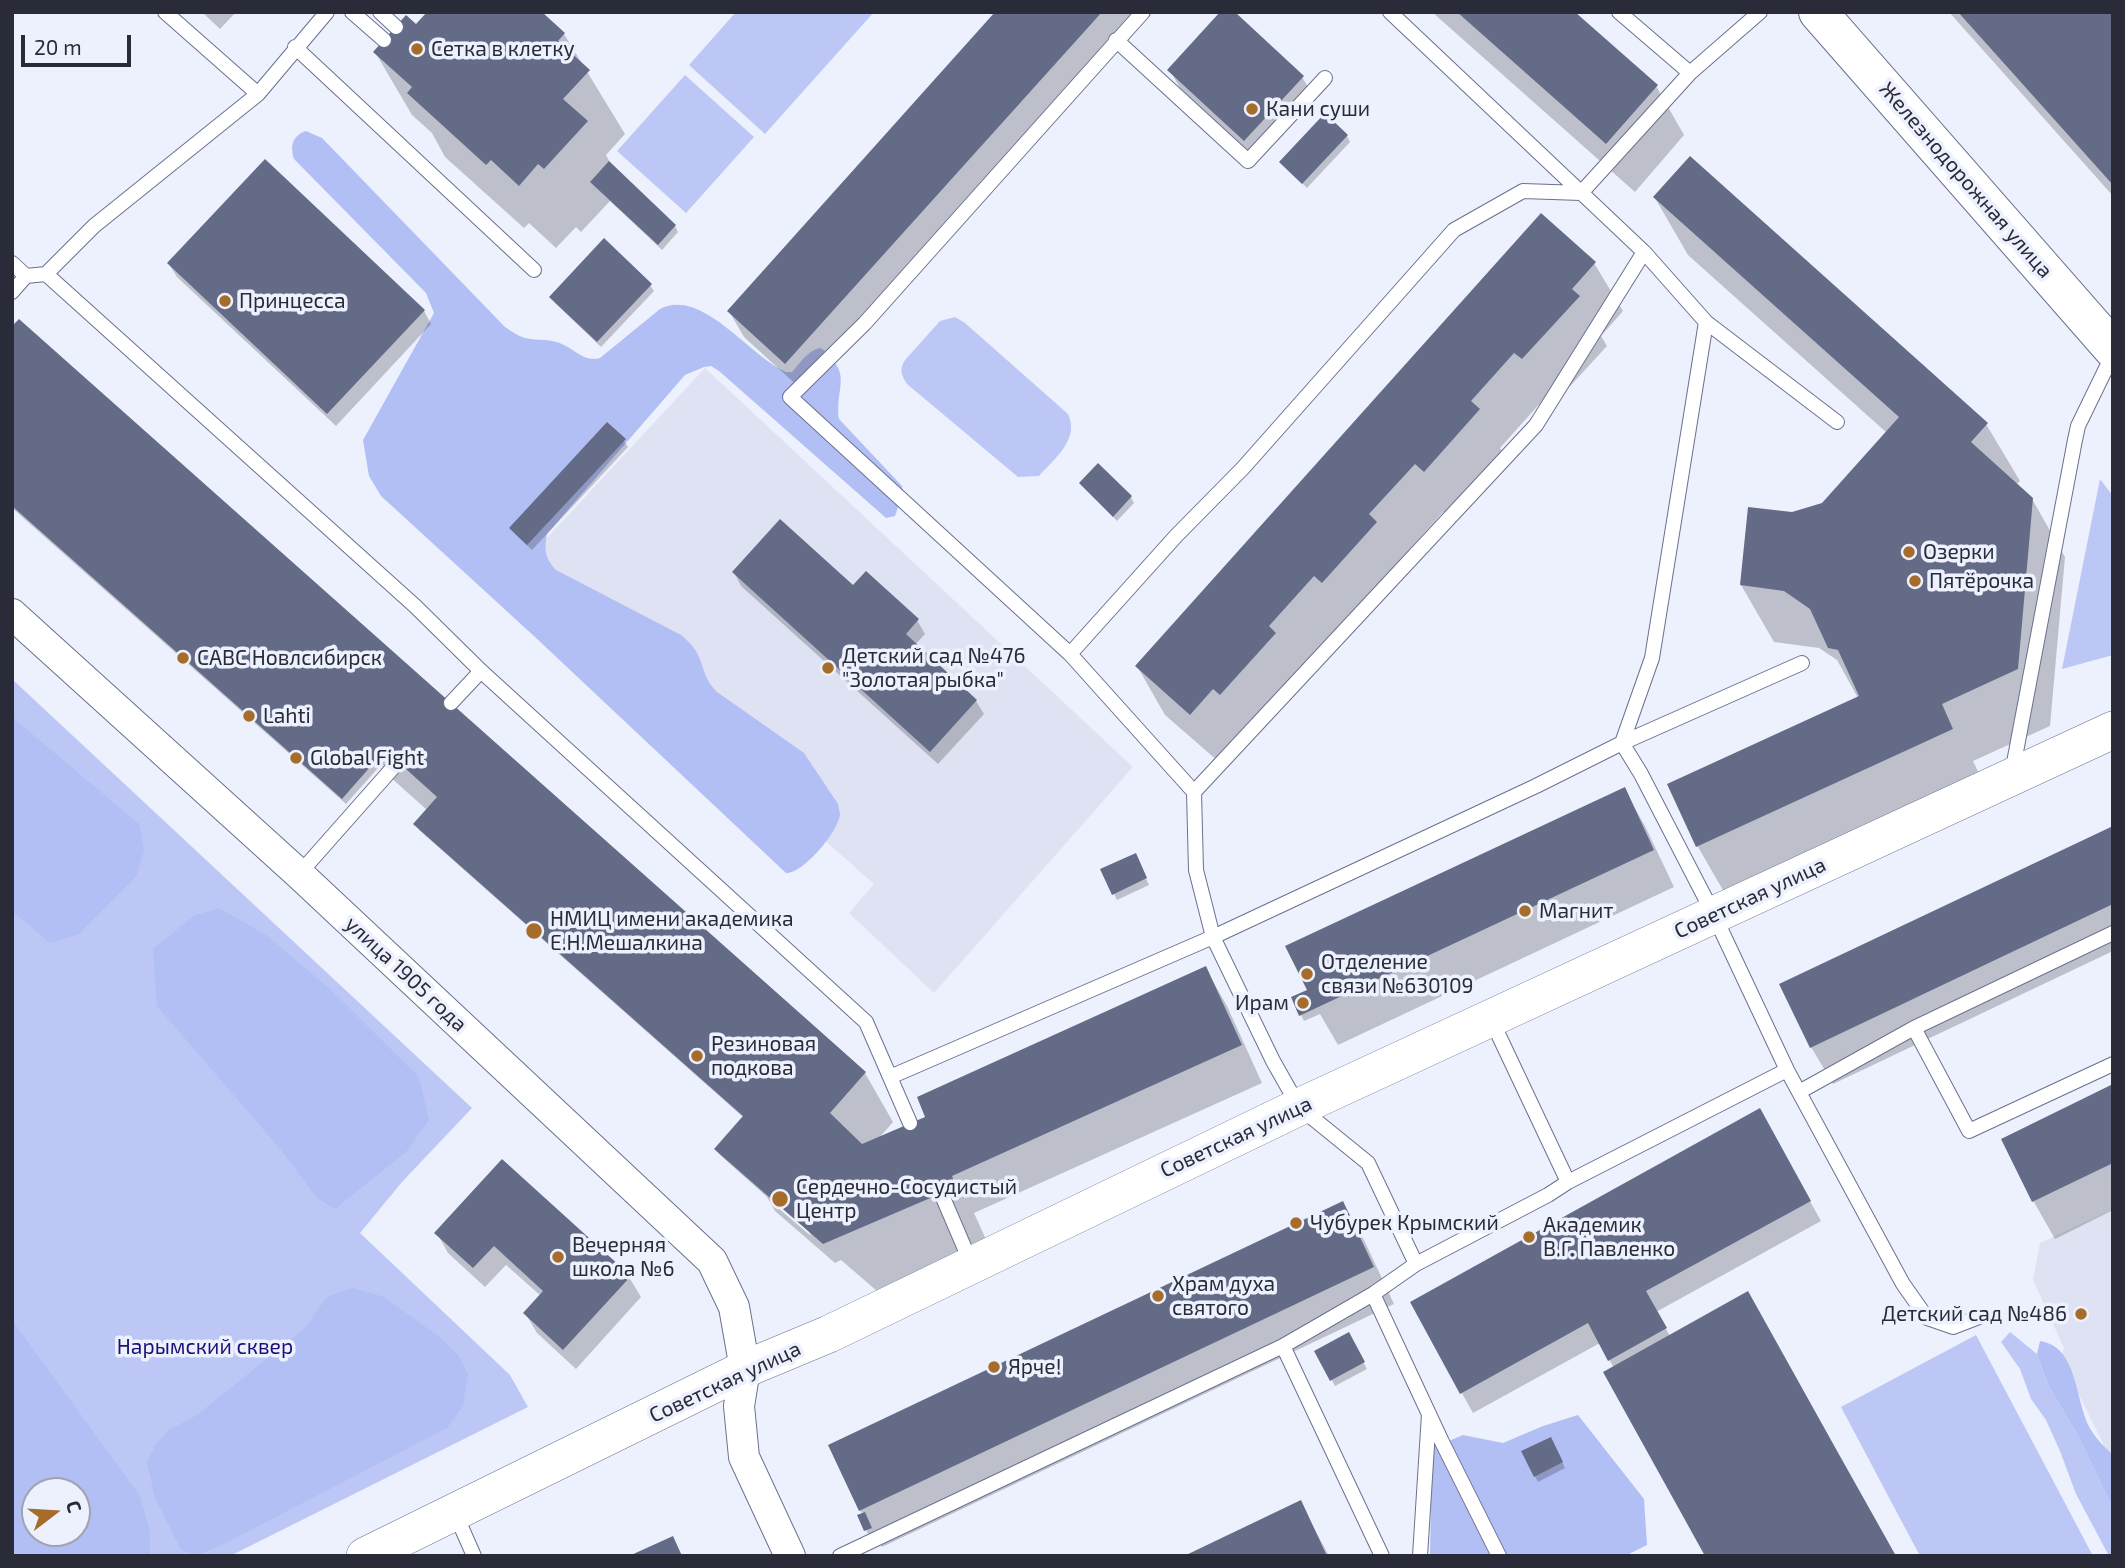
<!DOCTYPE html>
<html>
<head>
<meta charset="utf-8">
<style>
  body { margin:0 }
  #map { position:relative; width:2125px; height:1568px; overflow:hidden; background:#edf1fe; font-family:"Exo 2",sans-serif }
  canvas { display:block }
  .frame { position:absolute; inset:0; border:14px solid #292b38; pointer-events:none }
  .north { position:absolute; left:21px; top:1477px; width:70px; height:70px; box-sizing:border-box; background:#edf1fe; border:2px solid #9fa2af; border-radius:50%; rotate:73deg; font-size:19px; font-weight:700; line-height:28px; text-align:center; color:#292b38 }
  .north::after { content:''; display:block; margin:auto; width:24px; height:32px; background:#a66c2c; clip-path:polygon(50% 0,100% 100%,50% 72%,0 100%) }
  .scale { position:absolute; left:21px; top:35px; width:110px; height:32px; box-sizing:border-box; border:4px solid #292b38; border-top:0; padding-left:9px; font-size:21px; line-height:24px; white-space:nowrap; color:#292b38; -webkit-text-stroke:5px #edf1fe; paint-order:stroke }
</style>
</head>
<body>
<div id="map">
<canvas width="2125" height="1568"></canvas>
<div class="frame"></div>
<div class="north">С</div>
<div class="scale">20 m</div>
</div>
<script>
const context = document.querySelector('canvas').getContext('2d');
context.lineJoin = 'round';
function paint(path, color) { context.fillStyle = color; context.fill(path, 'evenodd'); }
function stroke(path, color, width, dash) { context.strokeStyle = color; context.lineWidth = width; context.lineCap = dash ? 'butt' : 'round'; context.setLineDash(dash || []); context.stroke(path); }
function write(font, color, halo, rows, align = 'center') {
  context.font = font + ' "Exo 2",sans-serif'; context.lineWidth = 7; context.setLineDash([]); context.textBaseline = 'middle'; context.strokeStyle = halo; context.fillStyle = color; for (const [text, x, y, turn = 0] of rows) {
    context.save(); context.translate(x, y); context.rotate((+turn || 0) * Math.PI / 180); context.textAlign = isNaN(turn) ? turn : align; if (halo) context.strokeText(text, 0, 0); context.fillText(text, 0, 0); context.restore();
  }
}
paint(new Path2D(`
  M 705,368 L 1133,767 L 934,993 L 849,913 L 874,884 L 518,569 Z
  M 2113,1209 L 2113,1464 L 2061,1358 L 2064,1348 L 2033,1280 L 2040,1243 Z`), '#dee2f2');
paint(new Path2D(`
  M 736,12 L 874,12 L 765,134 L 689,65 Z
  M 685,75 L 754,137 L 686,213 L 617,151 Z
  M 955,317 L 965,323 L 1068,414 C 1080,439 1055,458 1039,476 L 1018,477 L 907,384 C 901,375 899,369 905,360 L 940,321 Z
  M 2100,479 L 2113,496 L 2113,655 L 2062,669 Z
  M 12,679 L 472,1108 L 402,1182 L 360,1233 L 510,1375 L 528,1407 L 230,1556 L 12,1556 ZM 35,1491 L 77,1491 L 77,1533 L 35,1533 Z
  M 2010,1332 L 2037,1354 L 2049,1387 L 2077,1434 L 2113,1508 L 2113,1556 L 2109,1556 L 2076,1494 L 2060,1451 L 2046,1420 L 2031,1399 L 2020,1369 L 2001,1342 Z
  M 1976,1335 L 2093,1556 L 1920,1556 L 1841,1407 Z`), '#bcc7f5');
paint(new Path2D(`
  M 306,131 L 322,138 L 505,327 C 511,331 518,336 525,338 C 539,341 551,338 564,345 C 577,351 584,362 600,358 L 660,309 C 702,287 750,357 786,372 L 792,372 C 800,363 809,349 821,348 C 854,376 835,385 839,419 L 902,486 L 903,492 L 895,516 L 886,518 L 719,371 L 711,366 L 704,367 L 685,375 L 547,534 C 544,550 545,558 556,570 L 681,635 C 708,656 697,672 717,692 L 804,753 L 838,804 C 838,806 840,812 840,814 C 839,831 803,874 786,873 L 535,637 L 381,496 L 369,476 L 363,440 L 434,313 L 426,293 L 294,159 C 290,146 292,136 306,131 Z
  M 12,717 L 139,824 L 144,850 L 136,877 L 79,934 L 50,943 L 12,911 Z
  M 219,908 L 266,935 L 329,988 L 419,1077 L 429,1120 L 406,1152 L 335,1209 L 317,1198 L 281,1150 L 157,1006 L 153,949 L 195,915 Z
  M 353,1288 L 384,1297 L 438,1336 L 459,1356 L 468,1374 L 463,1406 L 447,1428 L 222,1545 L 197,1555 L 181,1550 L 155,1498 L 147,1462 L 156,1444 L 169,1430 L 197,1415 L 304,1329 L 327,1297 Z
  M 12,1320 L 140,1496 L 150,1532 L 150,1556 L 12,1556 ZM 77,1491 L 77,1533 L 35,1533 L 35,1491 Z
  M 2040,1341 C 2079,1347 2074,1401 2091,1430 C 2096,1439 2105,1447 2113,1455 L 2113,1508 L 2077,1434 L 2049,1387 L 2037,1354 Z
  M 1578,1415 L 1644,1499 L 1647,1545 L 1625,1556 L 1430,1556 L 1432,1448 L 1463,1435 L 1503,1443 L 1543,1426 Z`), '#b2bff4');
paint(new Path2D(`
  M 202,12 L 236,12 L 220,29 Z
  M 540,12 L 564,34 L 625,134 L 606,155 L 613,168 L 675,226 L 678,232 L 662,250 L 610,201 L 581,232 L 576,227 L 556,248 L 529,223 L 524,228 L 445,157 L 432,133 L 412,115 L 375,52 L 416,27 Z
  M 998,12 L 1141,12 L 801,389 L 744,337 L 729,311 Z
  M 1432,12 L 1573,12 L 1656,86 L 1684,135 L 1635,192 Z
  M 1949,12 L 2113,12 L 2113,196 Z
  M 1170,70 L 1302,77 L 1314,97 L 1256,160 L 1181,90 Z
  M 1347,136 L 1350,142 L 1307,188 L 1281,162 Z
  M 1655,198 L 1986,424 L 2020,481 L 2016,485 L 2032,499 L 2065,557 L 2050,726 L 1973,761 L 1985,786 L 1731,904 L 1698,847 L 1669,785 L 1858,698 L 1837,660 L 1819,648 L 1774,642 L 1741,585 L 1792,514 L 1823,505 L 1887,433 L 1688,255 Z
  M 1594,263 L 1623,311 L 1601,336 L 1607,346 L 1551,407 L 1543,400 L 1500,448 L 1507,459 L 1452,519 L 1443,512 L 1398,562 L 1404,572 L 1219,762 L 1165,715 L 1137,666 Z
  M 169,264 L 424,311 L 431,324 L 336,426 L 177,277 Z
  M 650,285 L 654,291 L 601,347 L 555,303 L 551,297 Z
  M 12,329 L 865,1073 L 893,1122 L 878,1139 L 924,1119 L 1206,969 L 1227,1006 L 1262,1083 L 974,1213 L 988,1244 L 877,1291 L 841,1260 L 835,1263 L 775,1211 L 767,1197 L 720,1155 L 716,1149 L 744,1118 L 419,830 L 416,824 L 427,810 L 379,767 L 346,804 L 12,508 ZM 773,1199 L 807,1228 L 811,1236 L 771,1202 Z
  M 624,441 L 628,447 L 532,550 L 515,534 L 511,528 Z
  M 1081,483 L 1131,497 L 1134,503 L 1117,521 Z
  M 734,572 L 853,588 L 917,620 L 925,634 L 915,645 L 976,701 L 984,714 L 938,764 L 741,586 Z
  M 1624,789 L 1645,826 L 1674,887 L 1338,1045 L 1320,1014 L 1304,1021 L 1301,1015 L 1308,991 Z
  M 2113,828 L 2113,951 L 1833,1084 L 1811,1047 Z
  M 1138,861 L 1149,885 L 1117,900 L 1114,894 Z
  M 2113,1086 L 2113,1210 L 2055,1239 L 2034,1202 L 2004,1140 Z
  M 1771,1131 L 1821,1221 L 1656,1312 L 1670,1336 L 1614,1368 L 1600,1343 L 1473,1413 L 1412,1303 Z
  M 502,1161 L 629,1277 L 641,1297 L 576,1369 L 537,1333 L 525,1313 L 541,1296 L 506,1265 L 485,1287 L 448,1253 L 437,1233 Z
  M 1343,1203 L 1364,1240 L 1394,1304 L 882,1547 L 874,1534 L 869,1536 L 859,1516 L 863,1515 L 860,1510 Z
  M 1348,1334 L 1367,1369 L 1335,1386 L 1317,1352 Z
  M 1554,1445 L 1565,1468 L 1538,1482 L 1535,1476 Z
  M 1300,1502 L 1329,1556 L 1188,1556 Z`), '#0003');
paint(new Path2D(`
  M 427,12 L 542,12 L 565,33 L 558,41 L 590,70 L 563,99 L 588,121 L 544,169 L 538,164 L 519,186 L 491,160 L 486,165 L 407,93 L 412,87 L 373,52 L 406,15 L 416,24 Z
  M 995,12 L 1102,12 L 785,364 L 727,311 Z
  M 1220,12 L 1235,12 L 1304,76 L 1244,141 L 1167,70 Z
  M 1457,12 L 1575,12 L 1658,85 L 1606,144 Z
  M 1958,12 L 2113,12 L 2113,185 Z
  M 1325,113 L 1348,135 L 1302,184 L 1279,162 Z
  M 1690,156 L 1988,423 L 1971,442 L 2033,498 L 2018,669 L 1942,704 L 1953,729 L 1696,847 L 1667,784 L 1859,696 L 1838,650 L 1828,648 L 1810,609 L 1784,591 L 1740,585 L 1748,507 L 1792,512 L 1822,503 L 1899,417 L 1653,197 Z
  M 265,159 L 425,310 L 327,414 L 167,263 Z
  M 609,161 L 676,225 L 658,245 L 590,182 Z
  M 1541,213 L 1596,262 L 1572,289 L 1580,296 L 1522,359 L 1514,353 L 1471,401 L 1480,409 L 1424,472 L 1415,464 L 1369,514 L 1377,522 L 1322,583 L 1314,576 L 1269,626 L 1276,633 L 1220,695 L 1213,689 L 1190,715 L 1135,666 Z
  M 604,238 L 652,284 L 597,342 L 549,297 Z
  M 19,319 L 866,1072 L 830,1113 L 862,1144 L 925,1117 L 917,1097 L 1206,966 L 1242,1045 L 952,1176 L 956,1187 L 823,1244 L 714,1149 L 743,1116 L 413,824 L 437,797 L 385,750 L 342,799 L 12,506 L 12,326 Z
  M 607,422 L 626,439 L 527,545 L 509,528 Z
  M 1098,463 L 1132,496 L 1113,517 L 1079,483 Z
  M 780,519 L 853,585 L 866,571 L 919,619 L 906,634 L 977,700 L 930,752 L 732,572 Z
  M 1625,787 L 1654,850 L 1299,1016 L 1291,997 L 1307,990 L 1285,946 Z
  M 2113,826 L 2113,904 L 1810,1048 L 1779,984 Z
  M 1136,853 L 1147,878 L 1112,895 L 1100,869 Z
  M 2113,1084 L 2113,1163 L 2032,1202 L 2001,1139 Z
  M 1760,1108 L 1811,1201 L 1646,1291 L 1667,1328 L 1608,1361 L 1588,1323 L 1460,1394 L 1410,1302 Z
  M 502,1159 L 631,1276 L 563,1350 L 523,1313 L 543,1291 L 494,1246 L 473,1268 L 434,1233 Z
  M 1343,1201 L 1374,1267 L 859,1511 L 828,1445 Z
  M 1748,1291 L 1836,1449 L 1896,1556 L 1705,1556 L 1603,1372 Z
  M 1349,1332 L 1365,1362 L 1330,1381 L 1314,1351 Z
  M 1551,1437 L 1563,1462 L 1534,1477 L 1521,1451 Z
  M 1301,1500 L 1327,1556 L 1184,1556 Z
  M 865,1512 L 872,1528 L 864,1531 L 857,1515 Z
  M 673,1536 L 682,1556 L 629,1556 Z`), '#646b87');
const service = new Path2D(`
  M 165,12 L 258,94
  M 352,12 L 384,40
  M 380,12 L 396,27
  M 1143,12 L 865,323 L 790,397 L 1070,654 L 1194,792 L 1196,870 L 1213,937 L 1273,1061 L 1299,1107 L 1368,1163 L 1416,1264
  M 1390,12 L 1644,252 L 1706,322 L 1837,422
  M 1619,12 L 1690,73
  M 1116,40 L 1248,161 L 1325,78
  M 295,47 L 534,270
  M 12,263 L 26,276
  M 46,274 L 415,606 L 481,671 L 866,1022 L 910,1123
  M 12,292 L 26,276 L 46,274 L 94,226 L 258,94 L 327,12
  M 1706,322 L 1652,658 L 1622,743 L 1641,774 L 1714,915 L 1787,1070 L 1903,1284 L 1927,1318 L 1953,1327 L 1979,1317
  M 1070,654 L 1176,536 L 1243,468 L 1454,230 L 1523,191 L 1581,193 L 1690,73 L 1760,12
  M 451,703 L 481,671
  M 2012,773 L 2075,440 L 2078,426 L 2113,354
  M 1194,792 L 1536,425 L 1644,252
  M 299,874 L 398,762
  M 1491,1019 L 1568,1182
  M 1914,1028 L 1969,1131 L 2113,1064
  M 890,1077 L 1213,937 L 1536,786 L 1622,743 L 1802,663
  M 1799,1092 L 1914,1028 L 2113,933
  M 941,1193 L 971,1263
  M 1373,1294 L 1442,1442 L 1499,1556
  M 1283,1346 L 1382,1556
  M 455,1513 L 474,1556
  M 840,1556 L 1283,1346 L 1373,1294 L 1416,1264 L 1548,1195 L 1568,1182 L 1787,1070
  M 1420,1556 L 1429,1414`);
const minor = new Path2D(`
  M 12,614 L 299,874 L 712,1261 L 734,1307 L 745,1369 L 739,1406 L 744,1457 L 790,1556`);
const tertiary = new Path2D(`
  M 365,1556 L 745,1369 L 829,1334 L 1299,1107 L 2113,730`);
const secondary = new Path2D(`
  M 1818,12 L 2113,349`);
stroke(service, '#6a718e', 16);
stroke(minor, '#6a718e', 32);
stroke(tertiary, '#6a718e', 38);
stroke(secondary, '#6a718e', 40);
stroke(service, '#fff', 14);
stroke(minor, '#fff', 30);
stroke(tertiary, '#fff', 37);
stroke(secondary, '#fff', 38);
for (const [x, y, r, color] of [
  [417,49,7,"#a66c2c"],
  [1252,109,7,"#a66c2c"],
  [225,301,7,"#a66c2c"],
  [1909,552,7,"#a66c2c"],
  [1915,581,7,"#a66c2c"],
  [183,658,7,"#a66c2c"],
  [828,668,7,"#a66c2c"],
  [249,716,7,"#a66c2c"],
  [296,758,7,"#a66c2c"],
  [1525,911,7,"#a66c2c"],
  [534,931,9,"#a66c2c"],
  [1307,974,7,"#a66c2c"],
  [1303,1003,7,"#a66c2c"],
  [697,1056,7,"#a66c2c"],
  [780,1199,9,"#a66c2c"],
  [1296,1223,7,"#a66c2c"],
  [1529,1237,7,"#a66c2c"],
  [558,1257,7,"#a66c2c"],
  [1158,1296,7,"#a66c2c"],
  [2081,1314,7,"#a66c2c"],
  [994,1367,7,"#a66c2c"]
]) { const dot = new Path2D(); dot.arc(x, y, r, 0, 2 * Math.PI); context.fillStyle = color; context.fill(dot); stroke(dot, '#edf1fe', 2.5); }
write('21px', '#292b38', '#edf1fe', [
  ["Сетка в клетку",431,49],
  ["Кани суши",1266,109],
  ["Принцесса",239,301],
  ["Озерки",1923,552],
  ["Пятёрочка",1929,581],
  ["Детский сад №476",842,656],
  ["\"Золотая рыбка\"",842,680],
  ["САВС Новлсибирск",197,658],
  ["Lahti",263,716],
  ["Global Fight",310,758],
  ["Магнит",1539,911],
  ["НМИЦ имени академика",550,919],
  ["Е.Н.Мешалкина",550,943],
  ["Отделение",1321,962],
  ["связи №630109",1321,986],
  ["Ирам",1289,1003,"right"],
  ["Резиновая",711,1044],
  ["подкова",711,1068],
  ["Сердечно-Сосудистый",796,1187],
  ["Центр",796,1211],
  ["Чубурек Крымский",1310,1223],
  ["Академик",1543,1225],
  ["В.Г. Павленко",1543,1249],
  ["Вечерняя",572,1245],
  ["школа №6",572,1269],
  ["Храм духа",1172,1284],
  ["святого",1172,1308],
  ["Детский сад №486",2067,1314,"right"],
  ["Ярче!",1008,1367]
], 'left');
write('21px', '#292b38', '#edf1fe', [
  ["Железнодорожная улица",1966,180,49],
  ["Советская улица",1750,898,-25],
  ["улица 1905 года",406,974,43],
  ["Советская улица",1236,1137,-25],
  ["Советская улица",725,1382,-25]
]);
write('21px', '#1c1076', '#edf1fe', [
  ["Нарымский сквер",205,1347]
]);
</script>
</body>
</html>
